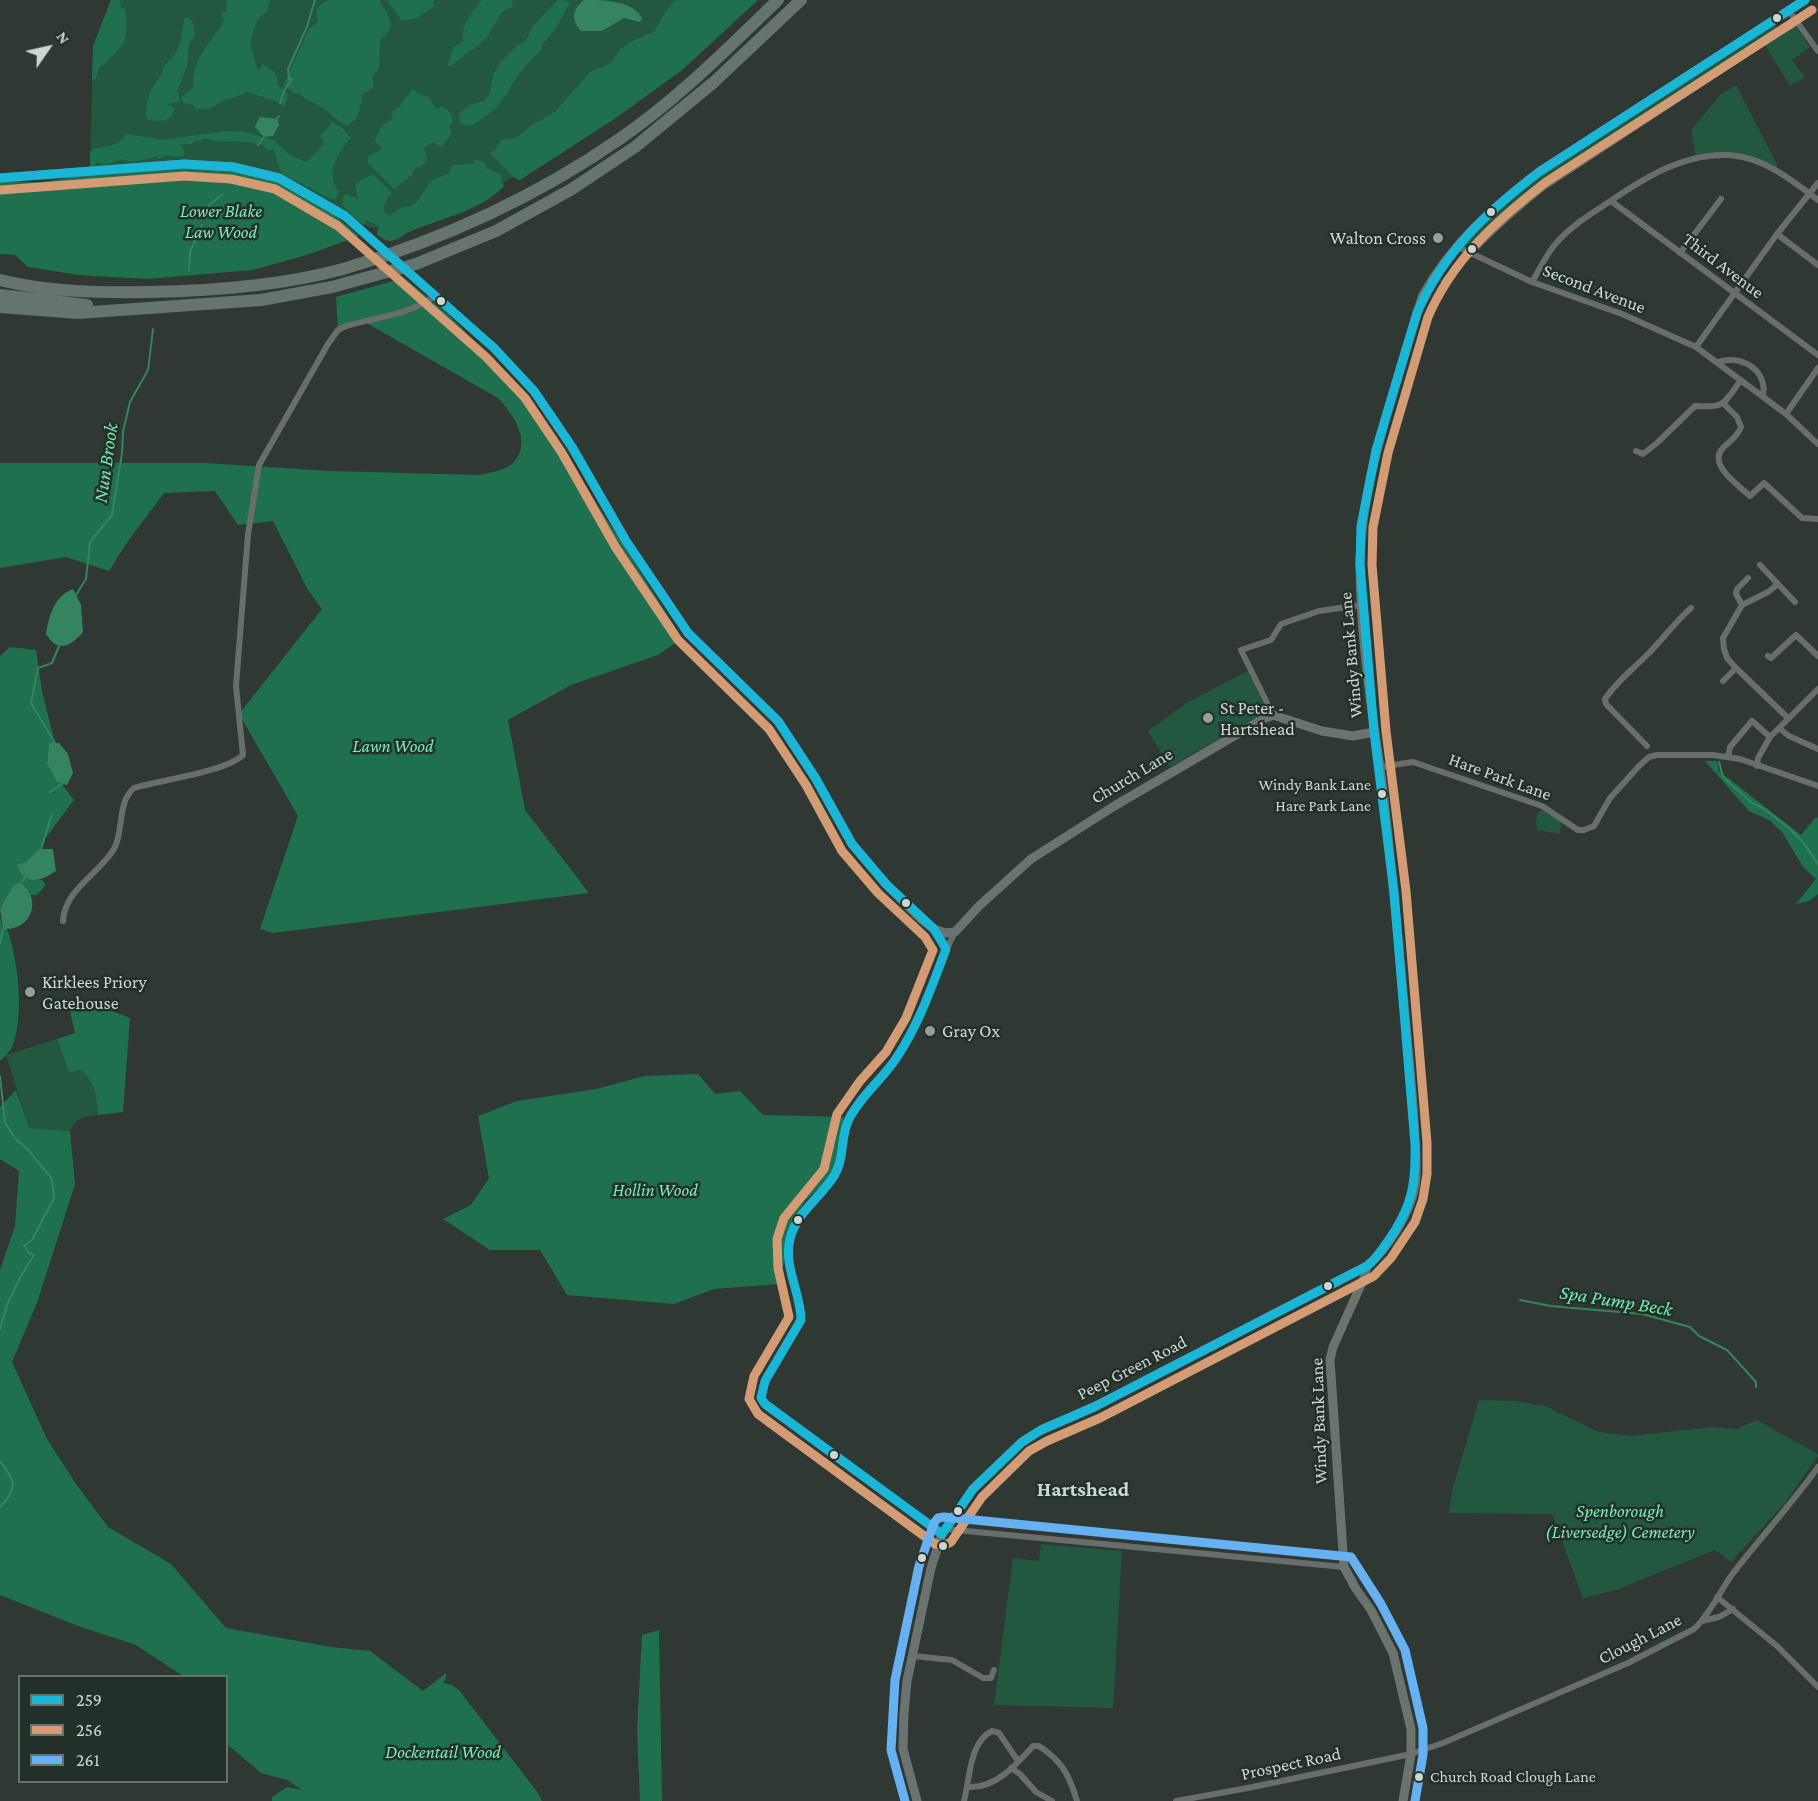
<!DOCTYPE html>
<html>
<head>
<meta charset="utf-8">
<style>
  body { margin:0 }
  #map { position:relative; width:1818px; height:1801px; overflow:hidden; background:#303834; font-family:"Crimson Pro",serif }
  canvas { display:block }
  .legend { position:absolute; left:18px; top:1675px; width:210px; height:108px; box-sizing:border-box; background:#233029; border:2px solid #67726d; margin:0; padding:8px 10px; list-style:none; font-size:18px; color:#ced6d2 }
  .legend li { display:flex; align-items:center; gap:12px; height:30px }
  .legend b { width:30px; border:2px solid #67726d }
  .north { position:absolute; left:18px; top:18px; width:60px; height:60px; -webkit-text-stroke:4px #233029; paint-order:stroke; rotate:56deg; font-size:16px; font-weight:700; line-height:24px; text-align:center; color:#ced6d2 }
  .north::after { content:''; display:block; margin:auto; width:21px; height:27px; background:#ced6d2; clip-path:polygon(50% 0,100% 100%,50% 72%,0 100%) }
</style>
</head>
<body>
<div id="map">
<canvas width="1818" height="1801"></canvas>
<ul class="legend">
<li><b style="height:8px;background:#1ab6d8"></b>259</li>
<li><b style="height:8px;background:#d39c74"></b>256</li>
<li><b style="height:8px;background:#66b1f2"></b>261</li>
</ul>
<div class="north">N</div>
</div>
<script>
const context = document.querySelector('canvas').getContext('2d');
context.lineJoin = 'round';
function paint(path, color) { context.fillStyle = color; context.fill(path, 'evenodd'); }
function stroke(path, color, width, dash) { context.strokeStyle = color; context.lineWidth = width; context.lineCap = dash ? 'butt' : 'round'; context.setLineDash(dash || []); context.stroke(path); }
function write(font, color, halo, rows, align = 'center') {
  context.font = font + ' "Crimson Pro",serif'; context.lineWidth = 5; context.setLineDash([]); context.textBaseline = 'middle'; context.strokeStyle = halo; context.fillStyle = color; for (const [text, x, y, turn = 0] of rows) {
    context.save(); context.translate(x, y); context.rotate((+turn || 0) * Math.PI / 180); context.textAlign = isNaN(turn) ? turn : align; if (halo) context.strokeText(text, 0, 0); context.fillText(text, 0, 0); context.restore();
  }
}
paint(new Path2D(`
  M 111,0 L 758,0 L 682,70 L 551,154 L 477,199 L 381,230 L 369,227 L 345,216 L 90,167 L 93,46 Z
  M 1773,21 L 1777,28 L 1783,24 L 1787,29 L 1544,187 L 1469,253 L 1458,247 L 1506,197 Z
  M 1794,27 L 1797,28 L 1810,47 L 1792,60 L 1805,77 L 1790,86 L 1764,44 Z
  M 1736,85 L 1777,164 L 1776,170 L 1730,155 L 1696,157 L 1691,130 L 1720,95 Z
  M 1248,671 L 1267,711 L 1170,767 L 1148,731 L 1188,702 Z
  M 1540,811 L 1544,811 L 1561,822 L 1560,834 L 1537,830 L 1536,822 L 1538,812 Z
  M 57,1039 L 69,1073 L 80,1070 C 96,1081 96,1096 98,1115 C 83,1117 77,1117 70,1131 L 29,1128 L 6,1055 Z
  M 1479,1400 L 1515,1401 L 1545,1406 L 1599,1432 L 1631,1436 L 1712,1427 L 1736,1429 L 1757,1420 L 1818,1454 L 1818,1456 L 1785,1503 L 1731,1562 L 1715,1550 L 1616,1590 L 1583,1598 L 1552,1514 L 1449,1513 L 1452,1491 Z
  M 1041,1544 L 1122,1551 L 1113,1708 L 994,1705 L 1013,1558 L 1039,1561 Z`), '#225840');
paint(new Path2D(`
  M 111,0 L 120,0 L 121,8 L 126,10 L 127,25 L 124,43 L 105,64 L 99,67 L 96,78 L 92,81 L 93,46 Z
  M 227,0 L 270,0 L 267,11 L 257,20 L 250,43 L 258,71 L 263,64 C 271,68 279,75 278,85 L 286,92 L 288,97 L 284,107 L 278,102 L 247,92 L 231,99 L 226,99 C 214,106 212,110 196,109 L 192,104 L 187,105 L 180,99 L 193,87 C 193,56 208,47 224,22 L 222,16 L 223,12 L 226,12 Z
  M 327,0 L 380,0 C 388,20 400,24 380,40 L 379,68 L 372,77 L 374,84 L 370,91 L 363,93 L 358,116 L 348,126 C 337,122 330,112 320,106 C 313,101 305,102 300,93 L 295,94 L 290,89 L 283,86 L 309,29 L 318,22 L 316,13 L 317,8 Z
  M 387,0 L 434,0 L 434,6 L 417,18 L 402,21 Z
  M 481,0 L 513,0 L 512,6 C 508,10 504,10 501,14 C 495,24 490,34 482,42 C 473,51 460,56 452,66 L 447,66 L 453,48 L 463,41 C 461,21 472,16 481,0 Z
  M 558,0 L 570,1 C 564,16 553,34 542,44 L 542,49 C 534,57 525,65 519,74 C 508,89 503,105 487,115 C 477,122 471,131 459,122 L 459,114 L 469,105 L 484,101 L 489,95 L 494,73 L 499,64 L 518,45 L 526,41 L 532,27 Z
  M 676,0 L 758,0 L 682,70 L 616,118 L 520,180 L 515,178 L 490,153 L 496,148 L 502,139 L 516,138 L 529,127 L 555,112 L 590,72 L 611,63 L 620,49 L 630,42 L 654,32 L 666,11 Z
  M 188,17 L 192,20 L 195,34 L 189,45 L 187,67 L 177,91 L 179,94 L 179,102 L 167,104 L 175,108 C 171,123 159,123 147,119 C 144,109 148,94 154,85 C 159,78 163,76 163,67 L 176,53 L 181,40 L 184,19 Z
  M 412,89 L 423,96 L 429,97 L 436,109 L 442,106 L 451,113 L 453,122 L 449,126 L 452,134 L 441,147 L 433,142 L 424,148 L 427,160 L 419,168 L 416,167 L 412,175 L 394,189 L 368,163 L 368,156 L 379,151 L 381,147 L 375,141 C 377,131 384,122 393,119 L 391,113 L 400,106 Z
  M 331,121 L 342,128 L 351,138 C 338,151 324,175 339,191 L 335,199 L 331,199 L 281,173 L 274,150 L 268,151 L 263,145 L 249,142 L 214,141 L 203,138 L 200,142 L 197,140 L 191,144 L 183,144 L 181,147 L 185,151 L 183,157 L 168,155 L 159,159 L 156,157 L 132,162 L 121,159 C 110,163 109,167 97,162 L 94,167 L 90,167 L 90,152 L 93,149 L 117,144 L 127,134 L 163,140 L 226,131 L 246,132 L 273,140 L 290,155 L 303,161 L 308,161 L 324,144 L 320,136 L 329,127 Z
  M 476,159 L 485,163 L 486,168 L 500,174 L 504,186 C 483,210 440,219 411,231 C 404,234 397,241 390,241 C 385,241 381,237 377,235 L 379,226 L 367,220 L 364,225 L 362,224 C 355,215 338,209 344,196 L 347,194 L 358,199 L 355,185 L 357,182 L 372,174 L 392,193 C 386,199 383,204 384,212 L 389,216 L 402,207 C 418,209 422,192 431,182 C 436,177 444,176 450,173 L 450,167 L 454,165 L 473,164 Z
  M 185,167 C 259,171 304,184 359,236 L 307,255 L 252,270 L 148,279 L 78,275 L 28,267 L 15,255 L 0,254 L 0,182 L 41,182 L 86,175 Z
  M 404,278 L 448,314 L 531,400 L 682,638 L 658,655 L 571,685 L 508,720 L 525,810 L 589,893 L 273,933 L 260,929 L 298,816 L 239,714 L 322,609 L 308,590 L 273,521 L 238,525 L 215,491 L 164,493 L 128,541 L 109,571 L 66,557 L 0,568 L 0,463 L 205,463 L 330,471 L 479,475 C 490,472 506,471 514,462 C 533,440 512,414 498,398 L 363,321 L 338,330 L 336,297 Z
  M 10,647 L 36,650 L 42,691 L 55,743 L 49,743 L 47,764 L 57,782 L 62,784 L 74,800 L 44,840 L 41,849 L 39,849 L 26,862 L 27,879 L 42,880 L 46,885 L 37,895 L 31,895 L 26,887 L 12,887 L 0,909 L 0,656 Z
  M 1705,761 L 1717,761 L 1719,771 L 1801,835 L 1816,817 L 1818,818 L 1818,894 L 1809,901 L 1796,904 L 1816,879 L 1803,867 L 1782,832 L 1769,820 L 1749,811 Z
  M 0,917 L 3,929 L 7,929 C 18,959 25,1016 12,1047 C 10,1052 4,1057 0,1061 Z
  M 83,1000 L 130,1018 L 123,1112 L 98,1115 C 96,1096 96,1081 80,1070 L 69,1073 L 57,1039 L 75,1033 L 68,1003 Z
  M 698,1074 L 715,1094 L 740,1091 L 763,1115 L 844,1117 L 837,1161 L 827,1181 L 805,1201 L 791,1225 L 780,1284 L 714,1289 L 674,1304 L 567,1295 L 540,1250 L 490,1250 L 443,1219 L 471,1205 L 489,1178 L 478,1116 L 517,1101 L 596,1089 L 645,1076 Z
  M 16,1090 L 29,1128 L 70,1131 L 75,1184 L 38,1300 L 12,1362 L 47,1439 L 76,1484 L 108,1527 L 171,1564 L 226,1628 L 331,1647 L 370,1651 L 423,1691 L 446,1673 L 446,1678 L 443,1683 L 452,1685 L 459,1690 L 538,1793 L 542,1801 L 272,1801 L 272,1797 L 287,1787 L 302,1790 L 287,1780 L 261,1773 L 227,1744 L 226,1676 L 183,1676 L 136,1645 L 78,1626 L 0,1595 L 0,1270 L 15,1226 L 19,1171 L 0,1159 L 0,1107 Z
  M 659,1630 L 662,1801 L 640,1801 L 637,1730 L 642,1635 Z`), '#1f704e');
paint(new Path2D(`
  M 584,0 C 603,0 632,0 642,18 L 640,22 L 624,18 L 602,31 L 581,31 C 571,19 572,10 584,0 Z
  M 260,117 L 278,119 L 279,125 L 273,136 L 264,137 L 255,127 L 256,124 Z
  M 73,589 L 81,605 L 83,632 C 71,646 58,654 46,634 C 49,616 54,596 73,589 Z
  M 49,743 L 59,743 L 68,754 L 73,773 L 67,785 L 57,782 L 47,764 Z
  M 39,849 L 53,849 L 56,871 C 41,881 25,887 17,865 L 26,862 Z
  M 21,883 C 43,900 31,931 3,929 L 0,909 L 12,887 L 15,884 Z`), '#348460');
stroke(new Path2D(`
  M 280,103 L 284,91 L 292,79 L 289,79 L 288,69 L 307,27 L 315,0
  M 277,118 L 279,116
  M 258,145 L 264,137
  M 206,210 L 210,204 L 223,194
  M 189,270 L 190,252 L 202,225
  M 76,595 L 86,579 L 90,542 L 112,515 L 122,453 L 123,432 L 130,402 L 148,370 L 153,329
  M 55,743 L 31,703 L 38,668 L 52,663 L 59,646
  M 1719,762 L 1723,777 L 1752,803 L 1763,808 L 1789,828 L 1803,842 L 1818,864
  M 50,792 L 62,784
  M 41,849 L 52,814
  M 21,883 L 25,878
  M 0,943 L 3,929
  M 0,1076 L 5,1123 L 15,1138 L 29,1151 L 52,1179 L 54,1198 L 32,1240 L 24,1246 L 29,1253 L 34,1255 L 21,1276 L 7,1305 L 0,1329
  M 1520,1300 L 1551,1306 L 1642,1314 L 1690,1327 L 1699,1336 L 1727,1350 L 1756,1382 L 1756,1387
  M 0,1461 C 16,1482 18,1488 0,1507`), '#348460', 2);
stroke(new Path2D(`
  M 1789,11 L 1818,51
  M 1611,201 L 1818,355
  M 1777,234 L 1818,265
  M 1458,247 L 1532,282 L 1622,314 L 1696,347 L 1786,414 L 1818,444
  M 1680,253 L 1721,199
  M 1444,282 C 1474,247 1508,216 1544,187 L 1763,43 L 1798,22
  M 1532,282 C 1539,271 1545,257 1553,247 C 1567,229 1585,218 1603,206 C 1641,180 1681,153 1729,155 C 1763,157 1792,180 1818,200
  M 1696,347 L 1777,234 L 1818,183
  M 1718,362 C 1741,354 1768,370 1763,396
  M 1724,404 L 1737,417 L 1741,427 C 1738,436 1729,442 1723,448 C 1707,464 1739,486 1750,496 L 1764,483 L 1802,518 L 1818,519
  M 1786,414 L 1818,368
  M 1636,451 L 1643,454 L 1657,443 L 1695,406 C 1726,408 1723,404 1741,380
  M 1760,565 L 1778,584 L 1768,592 L 1742,605 L 1723,638 L 1724,649 L 1727,658 L 1736,668 L 1788,718
  M 1778,584 L 1795,602
  M 1742,605 L 1736,594 L 1737,589 L 1748,578
  M 1768,656 L 1771,658 L 1796,635 L 1818,656
  M 1723,681 L 1736,668
  M 1273,715 L 1241,650 L 1271,640 L 1281,624 L 1319,611 L 1362,605
  M 1779,728 L 1789,736 L 1818,749
  M 1770,737 L 1818,689
  M 1647,746 L 1606,704 L 1605,699 C 1617,681 1633,669 1648,654 C 1663,639 1675,622 1691,608
  M 1728,757 L 1730,747 L 1752,721 L 1770,737 L 1758,758 L 1757,766
  M 1380,767 L 1413,762 L 1542,806 L 1578,830 L 1584,830 L 1594,826 L 1610,798 L 1640,765 L 1649,757 L 1657,755 L 1713,755 L 1740,759 L 1818,786
  M 63,921 C 65,889 99,874 114,849 C 124,831 117,802 134,788 C 160,780 225,772 243,755 L 236,686 L 248,534 L 259,465 L 328,344 L 338,330 L 346,326 C 373,318 414,314 435,295
  M 934,930 L 946,949
  M 945,1529 L 1344,1567
  M 942,1534 L 765,1404 L 761,1398 L 765,1381 L 801,1320 C 802,1308 798,1300 795,1289 C 790,1274 787,1255 790,1240 C 795,1210 824,1199 836,1173 C 844,1156 841,1137 848,1120 C 856,1098 882,1078 896,1059 C 923,1021 933,973 955,932
  M 1717,1597 L 1777,1646 L 1818,1687
  M 1702,1621 L 1719,1617 L 1733,1609
  M 913,1656 L 952,1660 L 983,1678 L 991,1678 L 994,1670
  M 1011,1768 L 1020,1774 L 1036,1792 L 1052,1801
  M 968,1787 C 995,1789 1016,1765 1033,1746 L 1039,1746 C 1063,1762 1069,1775 1077,1801
  M 964,1801 C 970,1779 969,1742 992,1731 L 999,1733 L 1018,1761
  M 1176,1801 L 1248,1788 L 1411,1754 L 1443,1743 L 1628,1663 L 1694,1629 C 1710,1614 1719,1593 1731,1576 C 1759,1539 1791,1505 1818,1467`), '#686e6a', 6);
stroke(new Path2D(`
  M 0,178 L 184,164 L 233,167 L 279,178 L 345,216 L 494,348 L 534,391 L 572,447 L 626,541 L 688,633 L 778,721 L 816,779 L 852,844 L 886,884 L 921,919 L 934,929 L 945,933 L 955,932 L 979,906 L 1031,859 L 1116,805 L 1263,719 L 1273,715 L 1322,731 L 1353,736 L 1374,732
  M 1367,1266 L 1364,1278 L 1333,1347 L 1330,1360 L 1344,1567 L 1356,1589 L 1371,1610 L 1393,1653 L 1411,1729 L 1411,1754 L 1403,1801
  M 917,1801 L 903,1749 L 904,1714 L 907,1681 L 931,1568 L 942,1534 L 973,1489 L 1022,1442 L 1041,1430 L 1094,1407 L 1367,1266 C 1388,1249 1410,1213 1415,1186 C 1418,1165 1415,1142 1414,1121 C 1412,1089 1409,1058 1406,1026 C 1398,940 1391,853 1380,767 C 1370,700 1360,630 1360,562 C 1361,502 1378,444 1395,386 C 1404,356 1413,325 1423,295 C 1451,245 1494,206 1539,172 L 1805,0`), '#6a736f', 9);
stroke(new Path2D(`
  M 0,280 C 49,292 100,293 149,292 C 214,291 280,286 343,269 C 442,240 536,197 621,138 C 679,98 728,48 778,0
  M 0,295 L 87,305
  M 0,307 L 78,313 L 261,300 L 332,287 L 416,264 L 496,231 L 572,189 L 635,147 L 714,82 L 801,0`), '#65746d', 12);
stroke(new Path2D(`
  M 0,178 L 184,164 L 233,167 L 279,178 L 345,216 L 494,348 L 534,391 L 572,447 L 626,541 L 688,633 L 778,721 L 816,779 L 852,844 L 886,884 L 934,929 L 946,949 C 932,986 919,1024 897,1057 C 883,1079 861,1095 849,1119 C 840,1136 845,1159 834,1176 C 820,1198 796,1213 790,1239 C 783,1266 801,1293 801,1320 L 765,1381 L 761,1398 L 765,1404 L 942,1534 L 973,1489 L 1022,1442 L 1041,1430 L 1094,1407 L 1367,1266 C 1376,1259 1382,1250 1388,1241 C 1412,1207 1416,1185 1415,1144 L 1394,892 L 1374,732 L 1360,565 L 1361,526 L 1376,450 L 1417,313 C 1444,251 1487,212 1539,172 L 1805,0`), '#1ab6d8', 9);
stroke(new Path2D(`
  M 1,190 L 184,176 L 231,179 L 275,189 L 338,226 L 486,357 L 525,398 L 562,453 L 616,548 L 678,640 L 769,729 L 806,785 L 842,851 L 878,893 L 925,937 L 933,950 L 906,1018 L 886,1052 L 860,1081 L 837,1114 L 824,1169 L 784,1218 L 777,1239 L 778,1268 L 789,1317 L 754,1376 L 749,1399 L 758,1414 L 935,1544 L 943,1546 L 951,1542 L 982,1497 L 1029,1451 L 1047,1441 L 1100,1418 L 1374,1276 L 1391,1258 L 1415,1222 L 1423,1199 L 1427,1174 L 1427,1143 L 1406,891 L 1386,731 L 1372,565 L 1373,527 L 1388,453 L 1428,317 C 1453,259 1497,220 1546,182 L 1812,10`), '#d39c74', 9);
stroke(new Path2D(`
  M 905,1801 L 891,1750 L 895,1680 L 919,1566 L 934,1523 L 938,1518 L 944,1517 L 1351,1557 L 1381,1604 L 1405,1650 L 1423,1728 L 1423,1755 L 1415,1801`), '#66b1f2', 9);
for (const [x, y, r, color] of [
  [1777,18,5,"#ced6d2"],
  [1491,212,5,"#ced6d2"],
  [1438,238,6,"#979f9b"],
  [1472,249,5,"#ced6d2"],
  [441,301,5,"#ced6d2"],
  [1208,718,6,"#979f9b"],
  [1382,794,5,"#ced6d2"],
  [906,903,5,"#ced6d2"],
  [30,992,6,"#979f9b"],
  [930,1031,6,"#979f9b"],
  [798,1220,5,"#ced6d2"],
  [1328,1286,5,"#ced6d2"],
  [834,1455,5,"#ced6d2"],
  [958,1511,5,"#ced6d2"],
  [943,1546,5,"#ced6d2"],
  [922,1558,5,"#ced6d2"],
  [1419,1777,5,"#ced6d2"]
]) { const dot = new Path2D(); dot.arc(x, y, r, 0, 2 * Math.PI); context.fillStyle = color; context.fill(dot); stroke(dot, '#233029', 2); }
write('16px', '#ced6d2', '#233029', [
  ["Windy Bank Lane",1371,785],
  ["Hare Park Lane",1371,806],
  ["Church Road Clough Lane",1430,1777,"left"]
], 'right');
write('italic 18px', '#79edb5', '#233029', [
  ["Lower Blake",221,211],
  ["Law Wood",221,232],
  ["Lawn Wood",393,746],
  ["Hollin Wood",655,1190],
  ["Spenborough",1620,1511],
  ["(Liversedge) Cemetery",1620,1532],
  ["Dockentail Wood",443,1752]
]);
write('18px', '#ced6d2', '#233029', [
  ["Walton Cross",1426,238,"right"],
  ["St Peter -",1220,708],
  ["Hartshead",1220,729],
  ["Kirklees Priory",42,982],
  ["Gatehouse",42,1003],
  ["Gray Ox",942,1031]
], 'left');
write('18px', '#ced6d2', '#233029', [
  ["Third Avenue",1723,266,37],
  ["Second Avenue",1594,289,21],
  ["Windy Bank Lane",1351,655,-95],
  ["Church Lane",1132,776,-31],
  ["Hare Park Lane",1500,777,20],
  ["Peep Green Road",1132,1368,-27],
  ["Windy Bank Lane",1319,1421,-92],
  ["Clough Lane",1640,1639,-27],
  ["Prospect Road",1291,1764,-12]
]);
write('italic 20px', '#73e8b0', '#233029', [
  ["Nun Brook",106,463,-82],
  ["Spa Pump Beck",1616,1301,9]
]);
write('bold 21px', '#ced6d2', '#233029', [
  ["Hartshead",1083,1490]
]);
</script>
</body>
</html>
